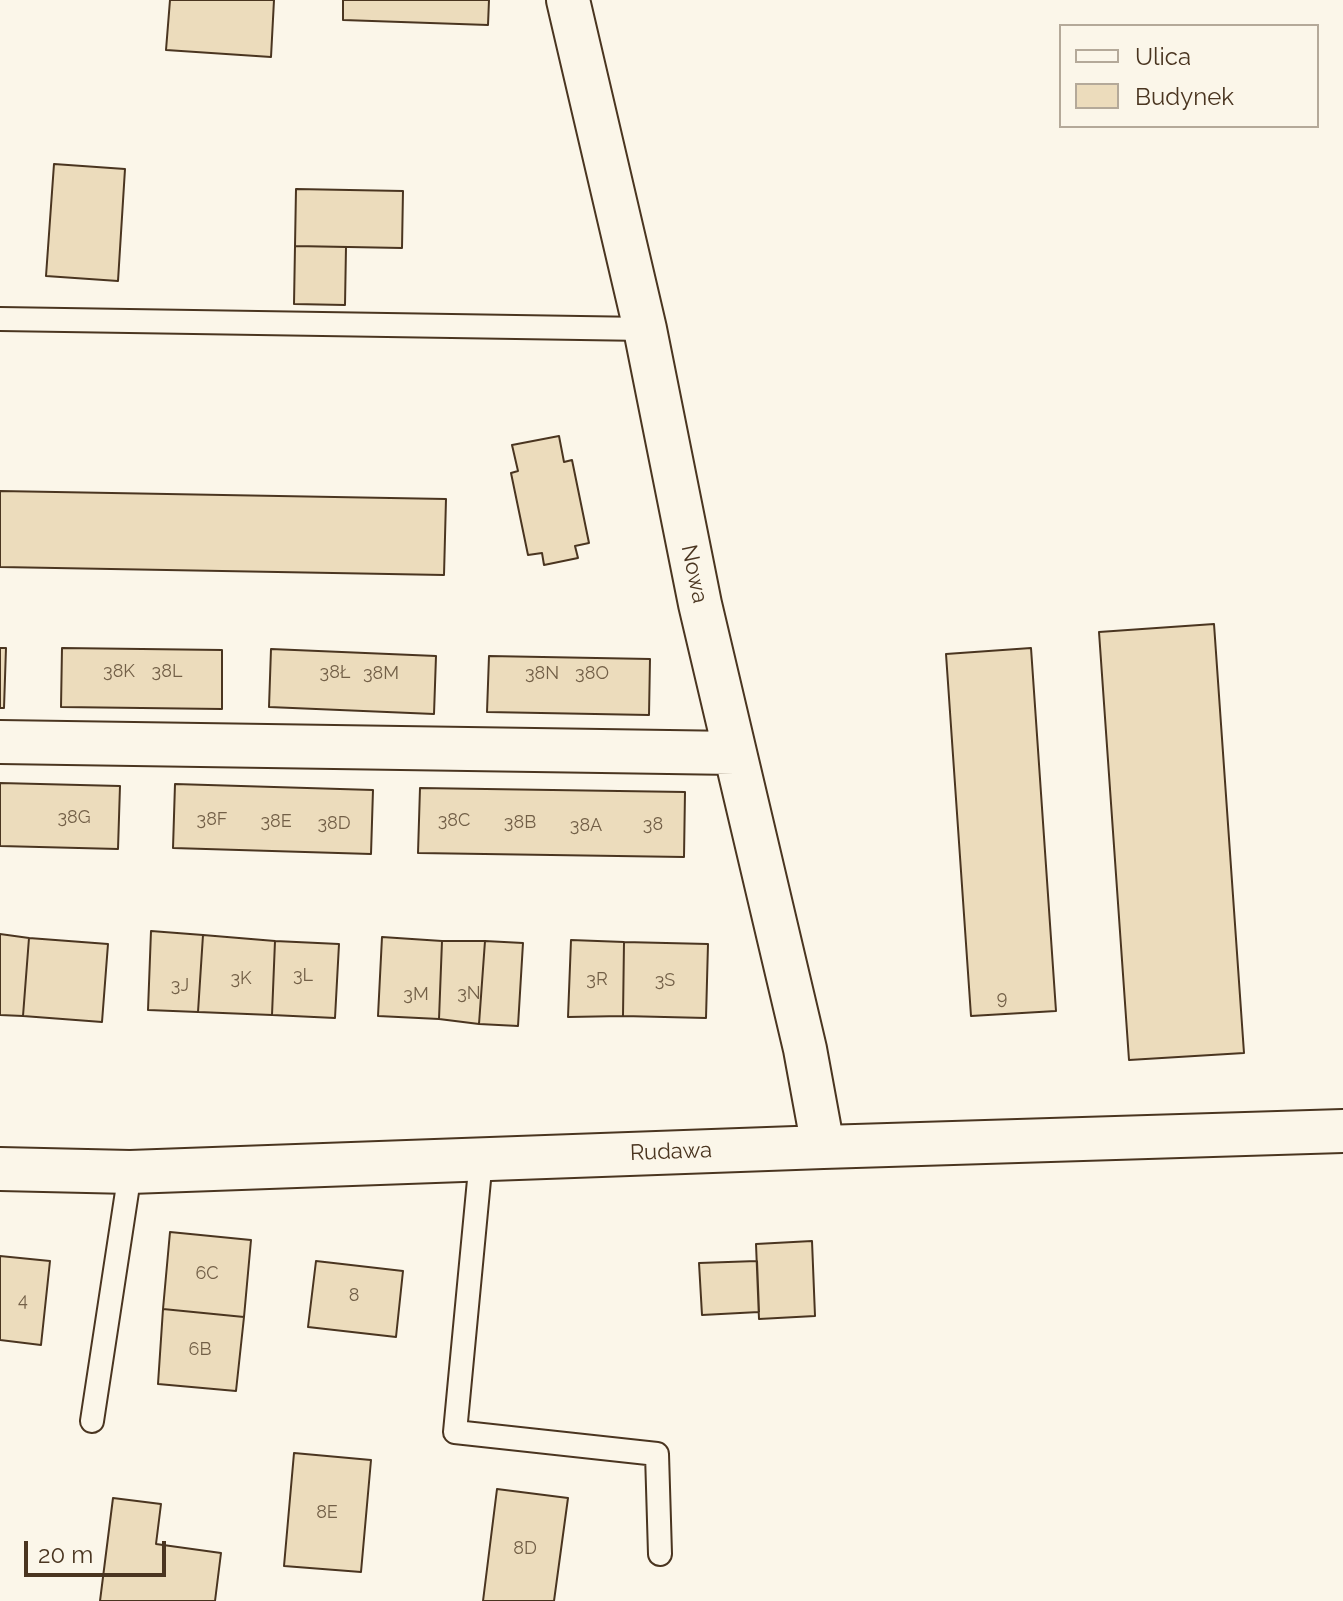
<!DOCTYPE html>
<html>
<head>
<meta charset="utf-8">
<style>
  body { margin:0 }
  #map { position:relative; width:1343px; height:1601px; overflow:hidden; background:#fbf6e9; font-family:Raleway,sans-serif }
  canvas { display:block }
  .legend { position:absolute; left:1059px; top:24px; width:260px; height:104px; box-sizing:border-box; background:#fbf6e9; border:2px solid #b4a999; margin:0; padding:10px 14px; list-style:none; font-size:24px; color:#4a3520 }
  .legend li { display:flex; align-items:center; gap:16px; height:40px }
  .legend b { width:40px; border:2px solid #b4a999 }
  .scale { position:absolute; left:24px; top:1541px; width:142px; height:36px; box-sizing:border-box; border:4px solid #4a3520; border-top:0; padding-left:10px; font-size:24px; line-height:28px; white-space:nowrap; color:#4a3520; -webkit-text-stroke:6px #fbf6e9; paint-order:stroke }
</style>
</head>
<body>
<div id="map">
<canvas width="1343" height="1601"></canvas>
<ul class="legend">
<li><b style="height:10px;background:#fbf6e9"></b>Ulica</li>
<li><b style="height:22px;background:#ecdcbc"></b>Budynek</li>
</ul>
<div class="scale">20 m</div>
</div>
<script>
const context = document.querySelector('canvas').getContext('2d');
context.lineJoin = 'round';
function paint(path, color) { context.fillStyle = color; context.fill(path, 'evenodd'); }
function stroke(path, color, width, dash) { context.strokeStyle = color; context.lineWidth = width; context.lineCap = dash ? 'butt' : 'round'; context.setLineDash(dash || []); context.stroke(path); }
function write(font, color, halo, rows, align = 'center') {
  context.font = font + ' Raleway,sans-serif'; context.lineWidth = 6; context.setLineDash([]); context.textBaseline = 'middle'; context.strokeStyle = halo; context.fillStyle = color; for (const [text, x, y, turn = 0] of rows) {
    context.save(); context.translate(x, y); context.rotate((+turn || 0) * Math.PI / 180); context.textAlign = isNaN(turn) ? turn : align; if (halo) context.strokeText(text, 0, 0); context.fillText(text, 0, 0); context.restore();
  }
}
const building = new Path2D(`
  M 170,0 L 274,0 L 271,57 L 166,50 Z
  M 343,0 L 489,0 L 488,25 L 343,20 Z
  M 54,164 L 125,169 L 118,281 L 46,276 Z
  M 296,189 L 403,191 L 402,248 L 295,246 Z
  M 295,246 L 346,247 L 345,305 L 294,304 Z
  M 559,436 L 564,462 L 572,460 L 589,543 L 575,546 L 578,558 L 544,565 L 542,553 L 528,555 L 511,473 L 518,471 L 512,445 Z
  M 0,491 L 446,499 L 444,575 L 0,567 Z
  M 1214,624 L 1244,1053 L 1129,1060 L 1099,632 Z
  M 0,648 L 6,648 L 4,708 L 0,708 Z
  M 62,648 L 222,650 L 222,709 L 61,707 Z
  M 1031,648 L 1056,1011 L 971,1016 L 946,654 Z
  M 271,649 L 436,656 L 434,714 L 269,707 Z
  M 489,656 L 650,659 L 649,715 L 487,712 Z
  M 0,783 L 120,786 L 118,849 L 0,846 Z
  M 175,784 L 373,790 L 371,854 L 173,848 Z
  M 420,788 L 685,792 L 684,857 L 418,853 Z
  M 151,931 L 203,935 L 198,1012 L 148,1010 Z
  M 0,934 L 29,938 L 23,1016 L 0,1015 Z
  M 203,935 L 275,941 L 272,1015 L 198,1012 Z
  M 382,937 L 442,941 L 439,1019 L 378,1016 Z
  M 29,938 L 108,944 L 102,1022 L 23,1016 Z
  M 571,940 L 624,942 L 623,1016 L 568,1017 Z
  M 275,941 L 339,944 L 335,1018 L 272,1015 Z
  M 442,941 L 485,941 L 479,1024 L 439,1019 Z
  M 485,941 L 523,943 L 518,1026 L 479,1024 Z
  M 624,942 L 708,944 L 706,1018 L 623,1016 Z
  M 170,1232 L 251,1240 L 244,1317 L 163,1309 Z
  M 812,1241 L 815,1316 L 759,1319 L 756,1244 Z
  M 0,1256 L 50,1261 L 41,1345 L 0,1340 Z
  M 316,1261 L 403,1271 L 396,1337 L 308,1327 Z
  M 757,1261 L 759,1312 L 702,1315 L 699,1263 Z
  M 163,1309 L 244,1317 L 236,1391 L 158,1384 Z
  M 294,1453 L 371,1460 L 361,1572 L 284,1566 Z
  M 497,1489 L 568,1498 L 554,1601 L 483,1601 Z
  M 113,1498 L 161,1504 L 156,1544 L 221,1553 L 215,1601 L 100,1601 Z`);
paint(building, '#ecdcbc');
stroke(building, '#4a3520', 2);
const lane = new Path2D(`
  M 0,319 L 645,329
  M 481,1159 L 455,1432 L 657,1454 L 660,1554
  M 92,1421 L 130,1172`);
const street = new Path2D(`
  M 568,0 L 645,329 L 700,604 L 805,1049 L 823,1147
  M 0,742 L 735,753
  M 0,1169 L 130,1172 L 823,1147 L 1343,1131`);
stroke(lane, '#4a3520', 26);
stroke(street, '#4a3520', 46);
stroke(lane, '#fbf6e9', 22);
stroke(street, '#fbf6e9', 42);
write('18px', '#725f47', null, [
  ["38K",119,672],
  ["38L",167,672],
  ["38Ł",335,673],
  ["38M",381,674],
  ["38N",542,674],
  ["38O",592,674],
  ["38G",74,818],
  ["38F",212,820],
  ["38C",454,821],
  ["38E",276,822],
  ["38B",520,823],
  ["38D",334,824],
  ["38",653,825],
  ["38A",586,826],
  ["3L",303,976],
  ["3K",241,979],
  ["3R",597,980],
  ["3S",665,981],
  ["3J",180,986],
  ["3N",469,994],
  ["3M",416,995],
  ["9",1002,999],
  ["6C",207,1274],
  ["8",354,1296],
  ["4",23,1301],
  ["6B",200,1350],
  ["8E",327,1513],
  ["8D",525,1549]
]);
write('22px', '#4a3520', '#fbf6e9', [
  ["Nowa",694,574,78],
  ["Rudawa",671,1152,-2]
]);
</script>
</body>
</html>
